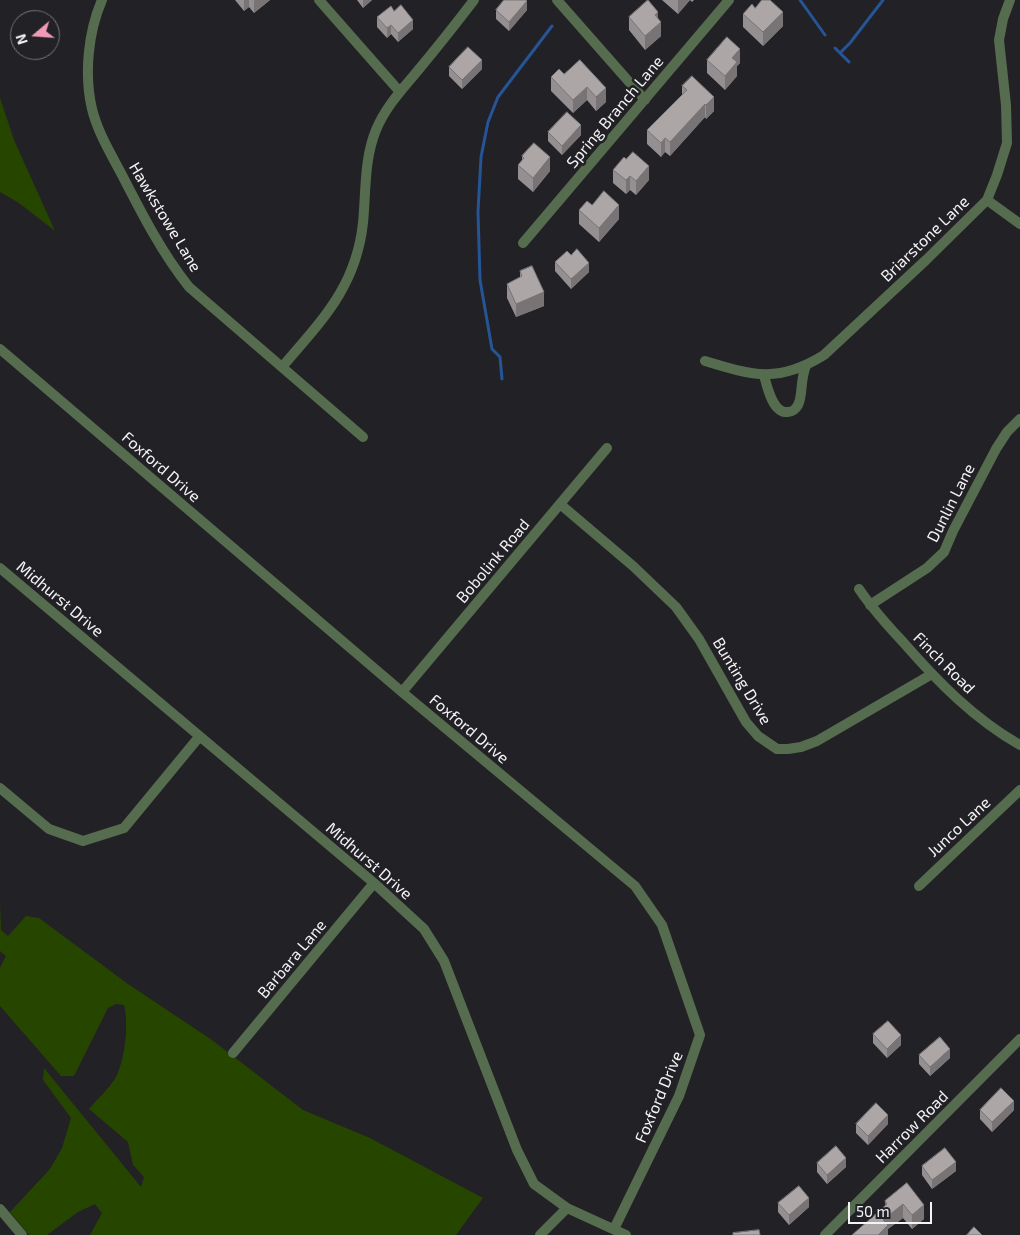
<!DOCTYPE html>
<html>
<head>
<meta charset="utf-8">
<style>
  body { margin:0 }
  #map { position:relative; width:1020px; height:1235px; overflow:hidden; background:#222126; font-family:"Exo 2",sans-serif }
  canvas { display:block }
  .north { position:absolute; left:10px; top:10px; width:50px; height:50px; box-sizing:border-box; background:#222126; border:1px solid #767579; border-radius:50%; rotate:252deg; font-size:14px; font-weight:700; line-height:20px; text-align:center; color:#f4f3f6 }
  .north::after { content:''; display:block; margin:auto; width:18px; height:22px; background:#f09ab5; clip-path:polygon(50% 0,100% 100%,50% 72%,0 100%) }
  .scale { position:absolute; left:848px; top:1202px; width:84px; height:22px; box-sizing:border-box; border:2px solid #f4f3f6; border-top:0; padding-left:6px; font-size:15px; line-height:18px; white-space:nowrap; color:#f4f3f6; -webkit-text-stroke:4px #222126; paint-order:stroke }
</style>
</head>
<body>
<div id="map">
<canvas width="1020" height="1235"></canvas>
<div class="north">N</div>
<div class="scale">50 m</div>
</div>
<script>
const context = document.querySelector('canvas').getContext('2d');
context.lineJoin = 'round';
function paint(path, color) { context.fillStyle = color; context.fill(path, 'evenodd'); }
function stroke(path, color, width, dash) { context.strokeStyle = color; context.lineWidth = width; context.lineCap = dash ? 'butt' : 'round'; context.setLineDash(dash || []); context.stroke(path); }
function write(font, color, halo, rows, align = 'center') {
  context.font = font + ' "Exo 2",sans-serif'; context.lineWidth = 5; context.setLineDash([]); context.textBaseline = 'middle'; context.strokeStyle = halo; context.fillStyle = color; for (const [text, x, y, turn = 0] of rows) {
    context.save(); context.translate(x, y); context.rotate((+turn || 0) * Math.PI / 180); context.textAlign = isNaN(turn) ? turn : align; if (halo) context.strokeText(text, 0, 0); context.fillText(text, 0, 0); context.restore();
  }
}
paint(new Path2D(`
  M 0,98 L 14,140 L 55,231 L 19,203 L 0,192 Z
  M 0,902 L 1,930 L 8,936 L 26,916 L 39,918 L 128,984 L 212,1040 L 303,1110 L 370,1138 L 483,1198 L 456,1235 L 90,1235 L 102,1213 L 95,1204 L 78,1212 L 47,1235 L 29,1235 L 10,1212 L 50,1169 L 62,1148 L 71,1118 L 43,1080 L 44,1068 L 141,1187 L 144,1177 L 133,1165 L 128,1142 L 89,1109 C 97,1099 110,1088 116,1077 C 125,1059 129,1024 124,1005 L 116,1004 L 108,1008 L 74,1076 L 61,1076 L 0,1006 L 0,968 L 6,956 L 0,951 Z`), '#264600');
stroke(new Path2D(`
  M 800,0 L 825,35
  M 835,48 L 849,62
  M 840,53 L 850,43 L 883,0
  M 502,379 L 500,357 L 492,349 L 480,280 L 478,212 L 481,157 L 488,122 L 498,97 L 552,26`), '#255597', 3);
stroke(new Path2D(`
  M 102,0 C 88,32 84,75 92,109 C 98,133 111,154 122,175 C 142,214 162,253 189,287 L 363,437
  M 319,0 L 400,92
  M 557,0 L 645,100
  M 987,200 L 1020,224
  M 523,243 L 729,0
  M 0,349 L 402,692 L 635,886 L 662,925 L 700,1035 L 679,1096 L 614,1229
  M 705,361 C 754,376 779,383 824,355 L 926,260 L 987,200 L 997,175 L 1007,143 L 1006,105 L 999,40 L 1003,19 L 1010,0
  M 283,366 C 322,320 356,287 363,223 C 366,192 364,159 376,130 C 385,108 400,92 415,74 C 435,50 455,25 474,0
  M 764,375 C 767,387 773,414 788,412 C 792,412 796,409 798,405 C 803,396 800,379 806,366
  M 560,504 L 633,566 L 676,607 L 699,639 L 746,722 L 758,736 L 777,749 L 788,749 L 801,747 L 817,741 L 932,674
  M 0,568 L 374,883 L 424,929 L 444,961 L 517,1150 L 534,1184 L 567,1208 L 626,1235
  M 859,589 C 872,608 887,625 903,642 C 937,681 974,719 1020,745
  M 870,605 L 927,568 L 944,552 L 953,531 L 996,449 L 1007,432 L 1020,419
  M 402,692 L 607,448
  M 0,788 L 49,829 L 83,841 L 124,828 L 199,737
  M 919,886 L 1020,790
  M 233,1053 L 374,883
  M 0,1209 L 22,1235
  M 540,1235 L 567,1208
  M 825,1235 L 1020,1039`), '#556c4e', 10);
paint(new Path2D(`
  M 235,0 L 270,0 L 254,13 L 249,7 L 244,11 Z
  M 357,0 L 372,0 L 363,8 Z
  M 662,0 L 694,0 L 692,2 L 690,0 L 678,14 Z
  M 755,8 L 783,26 L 763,46 L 743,27 L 743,14 Z
  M 496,10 L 527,10 L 509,31 L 496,19 Z
  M 394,11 L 413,29 L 398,42 L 391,34 L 387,38 L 377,27 L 377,17 Z
  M 629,17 L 658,18 L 661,36 L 645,50 L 629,30 Z
  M 580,60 L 606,102 L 596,111 L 587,100 L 573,113 L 551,91 L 551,77 L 564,74 Z
  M 707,60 L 740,63 L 737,66 L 737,76 L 725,90 L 707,73 Z
  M 449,67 L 482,69 L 462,89 L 449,76 Z
  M 682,86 L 714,111 L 706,119 L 705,117 L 670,156 L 665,152 L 661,157 L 647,144 L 647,130 L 682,95 Z
  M 548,132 L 581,135 L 562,155 L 548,141 Z
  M 522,156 L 550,171 L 533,192 L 518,179 L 518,165 L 522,161 Z
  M 613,170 L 649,180 L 636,195 L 630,190 L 626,194 L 613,183 Z
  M 592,205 L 619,219 L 599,242 L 579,224 L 579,210 Z
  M 555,262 L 589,272 L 571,289 L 555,271 Z
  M 520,271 L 544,306 L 516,317 L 507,298 L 507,284 L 520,278 Z
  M 873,1034 L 901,1045 L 887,1058 L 873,1043 Z
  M 919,1055 L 950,1058 L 930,1076 L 919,1064 Z
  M 980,1110 L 1014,1110 L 992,1132 L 980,1119 Z
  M 856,1124 L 888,1124 L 868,1145 L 856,1133 Z
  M 817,1163 L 846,1167 L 827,1184 L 817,1172 Z
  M 922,1166 L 956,1171 L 932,1189 L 922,1175 Z
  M 907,1183 L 924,1219 L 912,1229 L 903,1218 L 888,1229 L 888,1235 L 885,1201 Z
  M 778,1203 L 809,1207 L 789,1225 L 778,1212 Z`), '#948f90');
paint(new Path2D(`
  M 244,0 L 249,0 L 249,7 L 244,11 Z
  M 255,0 L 270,0 L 254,13 L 254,1 Z
  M 363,0 L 372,0 L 363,8 Z
  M 678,0 L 690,0 L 678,14 Z
  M 527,1 L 527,10 L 509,31 L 509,22 Z
  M 658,12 L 658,25 L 661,22 L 661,36 L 645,50 L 645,36 L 655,15 Z
  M 783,12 L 783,26 L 763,46 L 763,32 Z
  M 413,20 L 413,29 L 398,42 L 398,33 Z
  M 391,25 L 391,34 L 387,38 L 387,28 Z
  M 740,49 L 740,63 L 737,66 L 737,76 L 725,90 L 725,76 L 732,58 Z
  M 482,60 L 482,69 L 462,89 L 462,80 Z
  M 587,87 L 587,100 L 573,113 L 573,100 Z
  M 606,88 L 606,102 L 596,111 L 596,97 Z
  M 714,97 L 714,111 L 706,119 L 706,105 Z
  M 705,104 L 705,117 L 670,156 L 670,142 Z
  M 581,125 L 581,135 L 562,155 L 562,146 Z
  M 665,138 L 665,152 L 661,157 L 661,143 Z
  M 550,157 L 550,171 L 533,192 L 533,178 Z
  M 649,166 L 649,180 L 636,195 L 636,181 Z
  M 630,176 L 630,190 L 626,194 L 626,180 Z
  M 619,205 L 619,219 L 599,242 L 599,228 Z
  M 589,263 L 589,272 L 571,289 L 571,279 Z
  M 544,292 L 544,306 L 516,317 L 516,304 Z
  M 901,1035 L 901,1045 L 887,1058 L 887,1049 Z
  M 950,1049 L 950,1058 L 930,1076 L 930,1067 Z
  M 1014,1101 L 1014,1110 L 992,1132 L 992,1122 Z
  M 888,1115 L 888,1124 L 868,1145 L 868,1136 Z
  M 846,1158 L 846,1167 L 827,1184 L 827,1175 Z
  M 956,1162 L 956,1171 L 932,1189 L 932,1180 Z
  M 809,1198 L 809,1207 L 789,1225 L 789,1215 Z
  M 903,1204 L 903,1218 L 888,1229 L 888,1235 L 878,1235 L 883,1220 Z
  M 924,1205 L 924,1219 L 912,1229 L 912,1215 Z`), '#787475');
const building = new Path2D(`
  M 504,0 L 526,0 L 527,1 L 509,22 L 496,10 Z
  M 648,0 L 658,12 L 655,15 L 661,22 L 645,36 L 629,17 Z
  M 762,0 L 770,0 L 783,12 L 763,32 L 743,14 L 752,4 L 755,8 Z
  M 401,5 L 413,20 L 398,33 L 391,25 L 387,28 L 377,17 L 391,6 L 394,11 Z
  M 727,37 L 740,49 L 732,58 L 737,62 L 725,76 L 707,60 Z
  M 468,47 L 482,60 L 462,80 L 449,67 Z
  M 580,60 L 606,88 L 596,97 L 587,87 L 573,100 L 551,77 L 559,69 L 564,74 Z
  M 692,76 L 714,97 L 706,105 L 705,104 L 670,142 L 665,138 L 661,143 L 647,130 L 687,90 L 682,86 Z
  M 567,112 L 581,125 L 562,146 L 548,132 Z
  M 534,143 L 550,157 L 533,178 L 518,165 L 524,158 L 522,156 Z
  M 633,152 L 649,166 L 636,181 L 630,176 L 626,180 L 613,170 L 624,157 L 626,159 Z
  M 604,191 L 619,205 L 599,228 L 579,210 L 587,201 L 592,205 Z
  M 577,249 L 589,263 L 571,279 L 555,262 L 567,251 L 571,255 Z
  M 532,266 L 544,292 L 516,304 L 507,284 L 522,276 L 520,271 Z
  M 888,1021 L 901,1035 L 887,1049 L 873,1034 Z
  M 940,1037 L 950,1049 L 930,1067 L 919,1055 Z
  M 1001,1088 L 1014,1101 L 992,1122 L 980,1110 Z
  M 876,1103 L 888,1115 L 868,1136 L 856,1124 Z
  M 836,1146 L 846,1158 L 827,1175 L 817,1163 Z
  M 945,1148 L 956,1162 L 932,1180 L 922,1166 Z
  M 907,1183 L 924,1205 L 912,1215 L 903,1204 L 883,1220 L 888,1225 L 878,1235 L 852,1235 L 887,1204 L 885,1201 Z
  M 799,1186 L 809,1198 L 789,1215 L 778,1203 Z
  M 974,1227 L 982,1235 L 967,1235 Z
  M 759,1230 L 760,1235 L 733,1235 L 733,1233 Z`);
paint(building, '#aca6a7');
stroke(building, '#787475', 1);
write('16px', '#f4f3f6', '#222126', [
  ["Spring Branch Lane",615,112,-50],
  ["Hawkstowe Lane",165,217,59],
  ["Briarstone Lane",925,239,-44],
  ["Foxford Drive",161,467,41],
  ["Dunlin Lane",951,503,-63],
  ["Bobolink Road",493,561,-50],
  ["Midhurst Drive",60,599,40],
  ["Finch Road",944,663,45],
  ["Bunting Drive",742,681,59],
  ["Foxford Drive",469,729,40],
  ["Junco Lane",959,827,-43],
  ["Midhurst Drive",369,861,41],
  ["Barbara Lane",292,959,-50],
  ["Foxford Drive",659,1097,-67],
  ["Harrow Road",912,1127,-45]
]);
</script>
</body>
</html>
